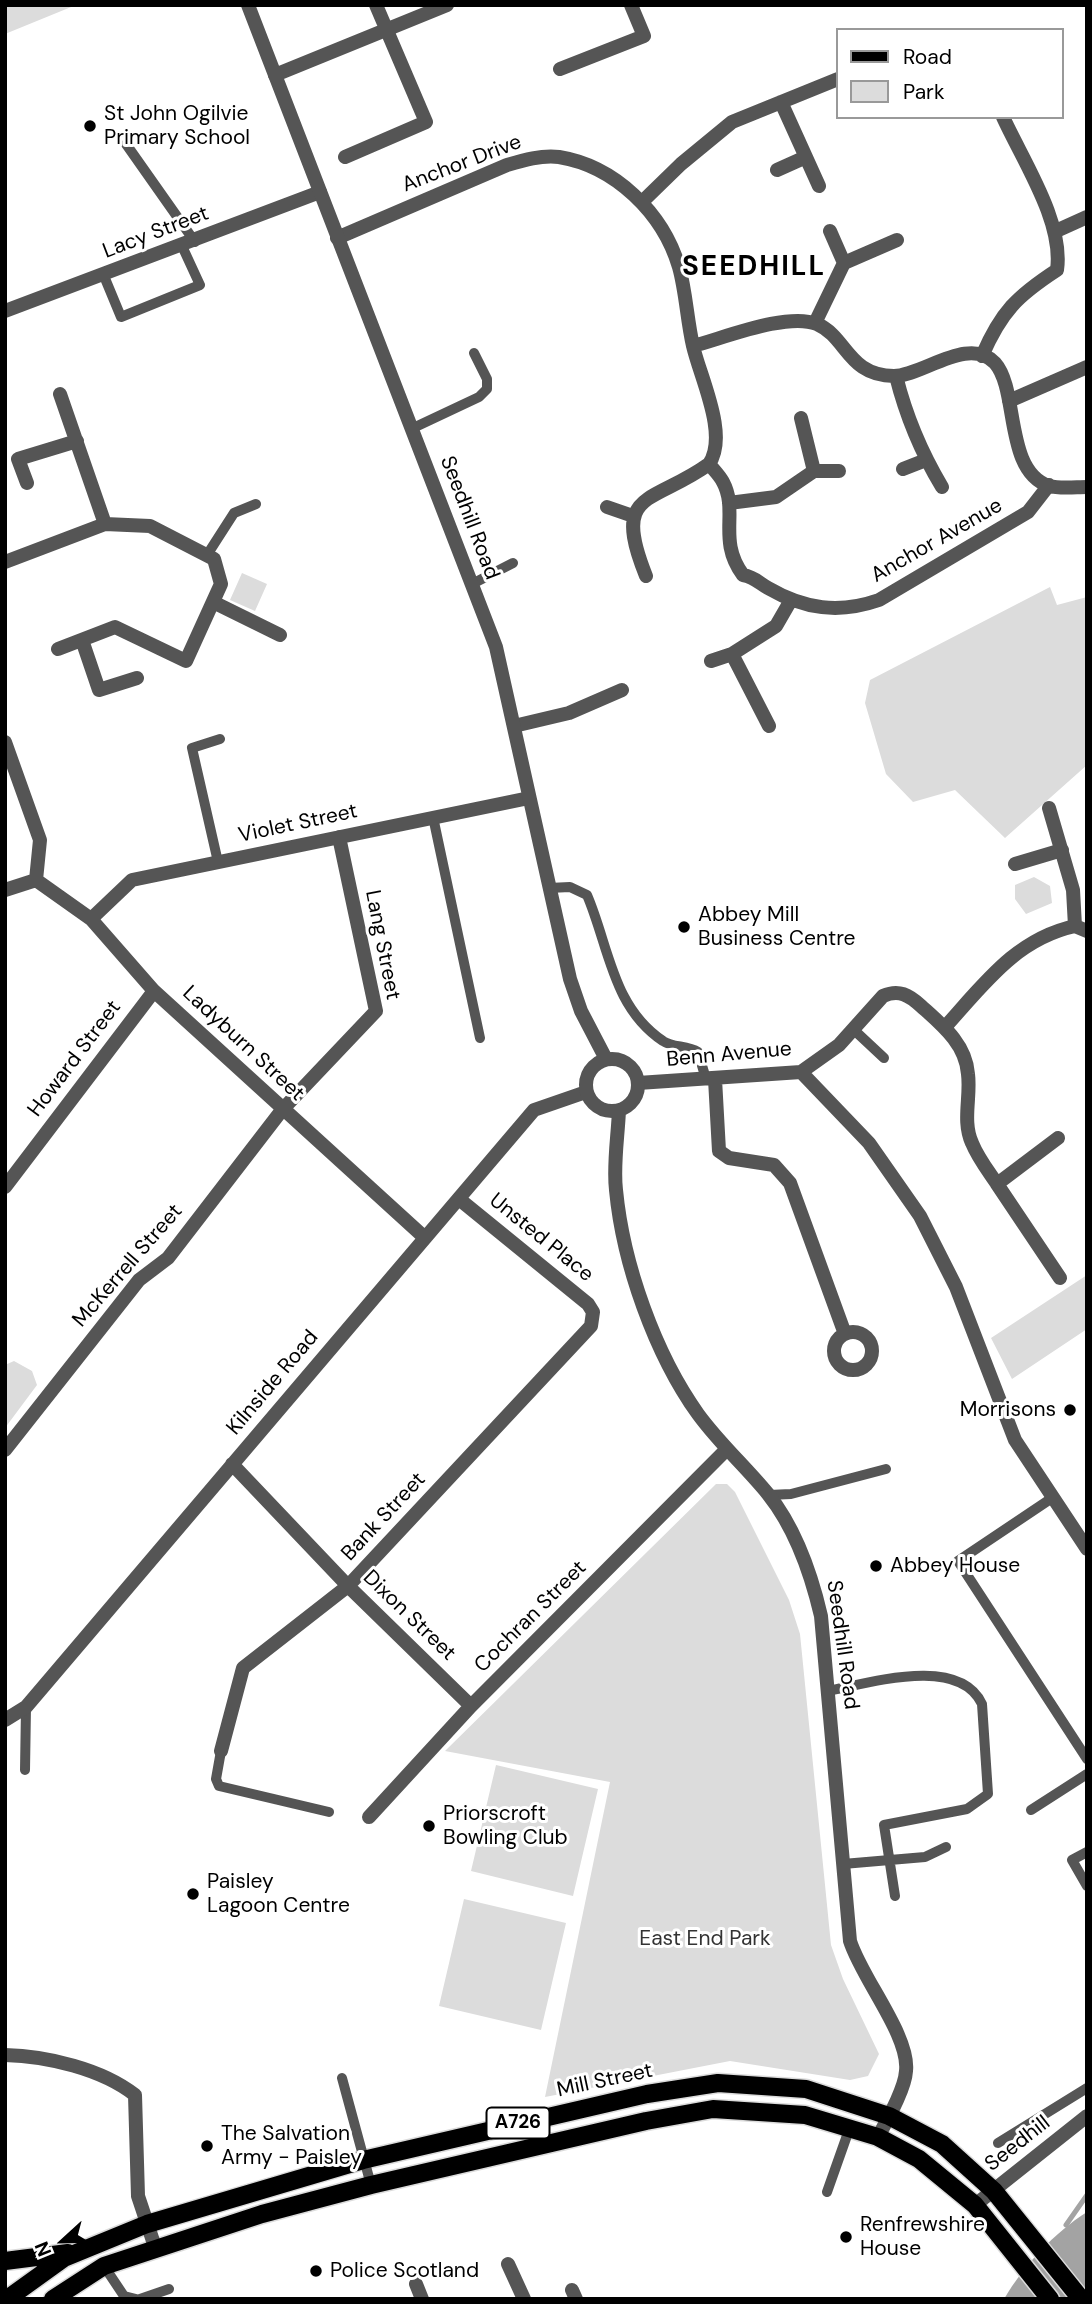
<!DOCTYPE html>
<html>
<head>
<meta charset="utf-8">
<style>
  body { margin:0 }
  #map { position:relative; width:1092px; height:2304px; overflow:hidden; background:#fff; font-family:"DM Sans",sans-serif }
  canvas { display:block }
  .frame { position:absolute; inset:0; border:7px solid #000; pointer-events:none }
  .legend { position:absolute; left:836px; top:28px; width:228px; height:91px; box-sizing:border-box; background:#fff; border:2px solid #999; margin:0; padding:9px 12px; list-style:none; font-size:21px; color:#000 }
  .legend li { display:flex; align-items:center; gap:14px; height:35px }
  .legend b { width:35px; border:2px solid #999 }
  .north { position:absolute; left:28px; top:2206px; width:70px; height:70px; -webkit-text-stroke:5px #fff; paint-order:stroke; rotate:248deg; font-size:19px; font-weight:700; line-height:28px; text-align:center; color:#000 }
  .north::after { content:''; display:block; margin:auto; width:24px; height:32px; background:#000; clip-path:polygon(50% 0,100% 100%,50% 72%,0 100%) }
</style>
</head>
<body>
<div id="map">
<canvas width="1092" height="2304"></canvas>
<div class="frame"></div>
<ul class="legend">
<li><b style="height:9px;background:#000"></b>Road</li>
<li><b style="height:19px;background:#dcdcdc"></b>Park</li>
</ul>
<div class="north">N</div>
</div>
<script>
const context = document.querySelector('canvas').getContext('2d');
context.lineJoin = 'round';
function paint(path, color) { context.fillStyle = color; context.fill(path, 'evenodd'); }
function stroke(path, color, width, dash) { context.strokeStyle = color; context.lineWidth = width; context.lineCap = dash ? 'butt' : 'round'; context.setLineDash(dash || []); context.stroke(path); }
function write(font, color, halo, rows, align = 'center') {
  context.font = font + ' "DM Sans",sans-serif'; context.lineWidth = 6; context.setLineDash([]); context.textBaseline = 'middle'; context.strokeStyle = halo; context.fillStyle = color; for (const [text, x, y, turn = 0] of rows) {
    context.save(); context.translate(x, y); context.rotate((+turn || 0) * Math.PI / 180); context.textAlign = isNaN(turn) ? turn : align; if (halo) context.strokeText(text, 0, 0); context.fillText(text, 0, 0); context.restore();
  }
}
paint(new Path2D(`
  M 5,5 L 76,5 L 5,34 Z
  M 242,573 L 267,584 L 255,611 L 230,600 Z
  M 1050,587 L 1057,605 L 1087,597 L 1087,765 L 1005,838 L 955,790 L 913,802 L 886,774 L 865,703 L 870,680 Z
  M 1034,877 L 1050,886 L 1052,903 L 1026,914 L 1015,899 L 1015,885 Z
  M 1087,1275 L 1087,1329 L 1012,1379 L 991,1338 Z
  M 14,1361 L 32,1371 L 37,1385 L 5,1428 L 5,1365 Z
  M 716,1484 L 727,1484 L 735,1492 L 789,1600 L 800,1634 L 831,1945 L 843,1979 L 879,2054 L 868,2076 L 850,2080 L 730,2061 L 545,2097 L 610,1782 L 445,1751 Z
  M 496,1765 L 598,1789 L 573,1896 L 471,1871 Z
  M 464,1899 L 566,1923 L 541,2030 L 439,2006 Z`), '#dcdcdc');
paint(new Path2D(`
  M 1087,2212 L 1087,2299 L 1004,2299 C 1024,2265 1054,2233 1087,2212 Z`), '#a3a3a3');
stroke(new Path2D(`
  M 1066,2225 L 1087,2195`), '#a3a3a3', 5);
const primary = new Path2D(`
  M 5,2261 L 68,2253
  M 7,2299 L 64,2258 L 147,2224 L 363,2160 L 647,2094 L 718,2083 L 806,2089 L 889,2116 L 942,2144 L 994,2191 L 1081,2299
  M 53,2299 L 104,2266 L 262,2214 L 371,2185 L 646,2121 L 713,2109 L 805,2115 L 878,2137 L 919,2159 L 975,2205 L 1050,2299`);
stroke(primary, '#dbdbdb', 21);
stroke(new Path2D(`
  M 126,144 L 195,242
  M 104,276 L 121,317 L 200,285 L 182,246
  M 411,429 L 479,397 L 487,389 L 487,379 L 474,353
  M 207,555 L 234,513 L 256,504
  M 472,584 L 513,563
  M 433,817 L 480,1038
  M 218,862 L 192,748 L 220,739
  M 549,888 L 570,887 L 587,895 C 609,946 612,1007 663,1041 C 673,1048 687,1045 698,1052 L 706,1079
  M 853,1029 L 884,1058
  M 769,1495 L 791,1494 L 886,1469
  M 1052,1498 L 958,1561 L 1087,1759
  M 828,1691 C 870,1683 959,1655 982,1704 L 988,1794 L 967,1809 L 884,1825 L 895,1896
  M 221,1751 L 216,1779 L 219,1786 L 329,1812
  M 25,1770 L 26,1707
  M 1031,1810 L 1087,1774
  M 1087,1852 L 1072,1860 L 1087,1886
  M 843,1864 L 925,1857 L 946,1847
  M 342,2078 L 371,2185
  M 998,2143 L 1087,2088
  M 827,2192 L 850,2127
  M 104,2266 L 124,2296 L 136,2299
  M 140,2299 L 169,2289`), '#555', 10);
stroke(new Path2D(`
  M 560,69 L 644,36 L 631,5
  M 275,75 L 447,5
  M 781,102 L 819,186
  M 345,157 L 426,122 L 376,5
  M 777,170 L 806,157
  M 643,201 L 681,164 L 732,122 L 838,79
  M 830,231 L 844,263
  M 1056,231 L 1087,217
  M 337,238 L 507,165 C 524,160 541,155 559,157 C 615,166 663,213 679,267 C 686,292 687,320 693,346 C 700,377 729,435 709,464 C 652,505 611,489 646,576
  M 5,311 L 320,192
  M 815,323 L 844,263 L 897,240
  M 693,346 C 724,338 787,312 817,324 C 847,337 848,376 894,376 C 922,376 969,335 995,363 C 1019,390 1004,471 1049,486 C 1060,489 1076,487 1087,487
  M 982,356 C 1001,312 1017,296 1057,270 C 1064,222 1023,161 1003,117
  M 896,376 C 906,416 921,452 942,487
  M 60,394 L 105,524
  M 1009,401 L 1087,367
  M 801,418 L 814,471
  M 709,464 C 714,470 720,476 723,482 C 739,512 717,540 743,575 C 754,577 758,582 768,588 C 804,609 839,614 879,600 L 1028,512 L 1049,485
  M 903,469 L 926,460
  M 27,483 L 18,459 L 77,441
  M 729,503 L 776,497 L 814,471 L 839,471
  M 607,507 L 633,516
  M 5,562 L 105,524 L 150,526 L 214,559 L 221,584 L 186,661 L 115,627 L 58,649
  M 213,602 L 280,635
  M 82,640 L 99,690 L 137,678
  M 732,654 L 769,726
  M 711,661 L 732,654 L 776,626 L 791,600
  M 514,726 L 569,713 L 622,690
  M 5,742 L 40,840 L 36,880
  M 1049,808 L 1073,890 L 1075,926
  M 1015,864 L 1062,850
  M 36,880 L 91,919 L 154,991 L 424,1237
  M 5,890 L 36,880
  M 91,919 L 132,880 L 529,798
  M 945,1027 C 984,984 1016,939 1075,926 L 1087,931
  M 801,1072 L 869,1143 L 920,1216 L 956,1287 L 1015,1440 L 1087,1549
  M 715,1079 L 719,1151 L 729,1158 L 774,1165 L 790,1183 L 845,1334
  M 638,1083 L 801,1072 L 839,1045 L 883,996 C 899,989 909,995 921,1006 C 942,1025 966,1044 968,1074 C 971,1097 962,1121 972,1143 C 978,1158 989,1172 997,1184 L 1058,1138
  M 997,1184 L 1060,1278
  M 5,1187 L 154,991
  M834 1351a19 19 0 1 1 38 0a19 19 0 1 1-38 0Z
  M 5,1450 L 139,1280 L 168,1258 L 282,1110 L 376,1011 L 339,837
  M 232,1464 L 348,1586 L 471,1706
  M 5,1720 L 26,1707 L 534,1110 L 586,1092
  M 221,1751 L 243,1668 L 348,1586 L 591,1326 L 593,1312 L 588,1304 L 459,1199
  M 369,1817 L 471,1706 L 726,1450
  M 5,2055 C 47,2056 102,2069 135,2095 L 138,2196 L 155,2247
  M 975,2205 L 1087,2116
  M 508,2264 L 524,2299
  M 416,2284 L 422,2299
  M 572,2290 L 576,2299`), '#555', 14);
stroke(new Path2D(`
  M 248,5 L 496,647 L 570,979 L 581,1011 L 606,1059
  M586 1085a26 26 0 1 1 52 0a26 26 0 1 1-52 0Z
  M 619,1110 C 618,1136 613,1165 616,1190 C 623,1264 655,1354 698,1414 C 719,1443 746,1467 768,1494 C 796,1529 811,1573 821,1616 L 850,1941 C 862,1979 910,2036 906,2071 C 905,2089 887,2120 878,2137`), '#555', 14);
stroke(primary, '#000', 18);
for (const [x, y, r, color] of [
  [90,126,7,"#000"],
  [684,927,7,"#000"],
  [1070,1410,7,"#000"],
  [876,1566,7,"#000"],
  [429,1826,7,"#000"],
  [193,1894,7,"#000"],
  [207,2146,7,"#000"],
  [846,2237,7,"#000"],
  [316,2271,7,"#000"]
]) { const dot = new Path2D(); dot.arc(x, y, r, 0, 2 * Math.PI); context.fillStyle = color; context.fill(dot); stroke(dot, '#fff', 2.5); }
for (const [x, y, w] of [
  [518,2123,63]
]) { const box = new Path2D(); box.roundRect(x - w / 2, y - 15.5, w, 31, 5); context.fillStyle = '#fff'; context.fill(box); stroke(box, '#000', 2); }
write('bold 19px', '#000', null, [
  ["A726",518,2123]
]);
write('21px', '#000', '#fff', [
  ["St John Ogilvie",104,114],
  ["Primary School",104,138],
  ["Abbey Mill",698,915],
  ["Business Centre",698,939],
  ["Morrisons",1056,1410,"right"],
  ["Abbey House",890,1566],
  ["Priorscroft",443,1814],
  ["Bowling Club",443,1838],
  ["Paisley",207,1882],
  ["Lagoon Centre",207,1906],
  ["The Salvation",221,2134],
  ["Army - Paisley",221,2158],
  ["Renfrewshire",860,2225],
  ["House",860,2249],
  ["Police Scotland",330,2271]
], 'left');
write('21px', '#000', '#fff', [
  ["Anchor Drive",462,164,-21],
  ["Lacy Street",156,233,-21],
  ["Seedhill Road",469,518,69],
  ["Anchor Avenue",937,541,-30],
  ["Violet Street",298,824,-12],
  ["Lang Street",382,945,79],
  ["Ladyburn Street",243,1044,43],
  ["Benn Avenue",729,1055,-5],
  ["Howard Street",75,1059,-53],
  ["Unsted Place",541,1238,39],
  ["McKerrell Street",128,1266,-49],
  ["Kilnside Road",273,1383,-50],
  ["Bank Street",384,1517,-47],
  ["Dixon Street",409,1616,44],
  ["Cochran Street",531,1617,-45],
  ["Seedhill Road",842,1645,82],
  ["Mill Street",605,2081,-12],
  ["Seedhill",1018,2144,-38]
]);
write('21px', '#333', '#fff', [
  ["East End Park",705,1939]
]);
context.letterSpacing = '2px';
write('bold 28px', '#000', '#fff', [
  ["SEEDHILL",754,268]
]);
context.letterSpacing = '0px';
</script>
</body>
</html>
